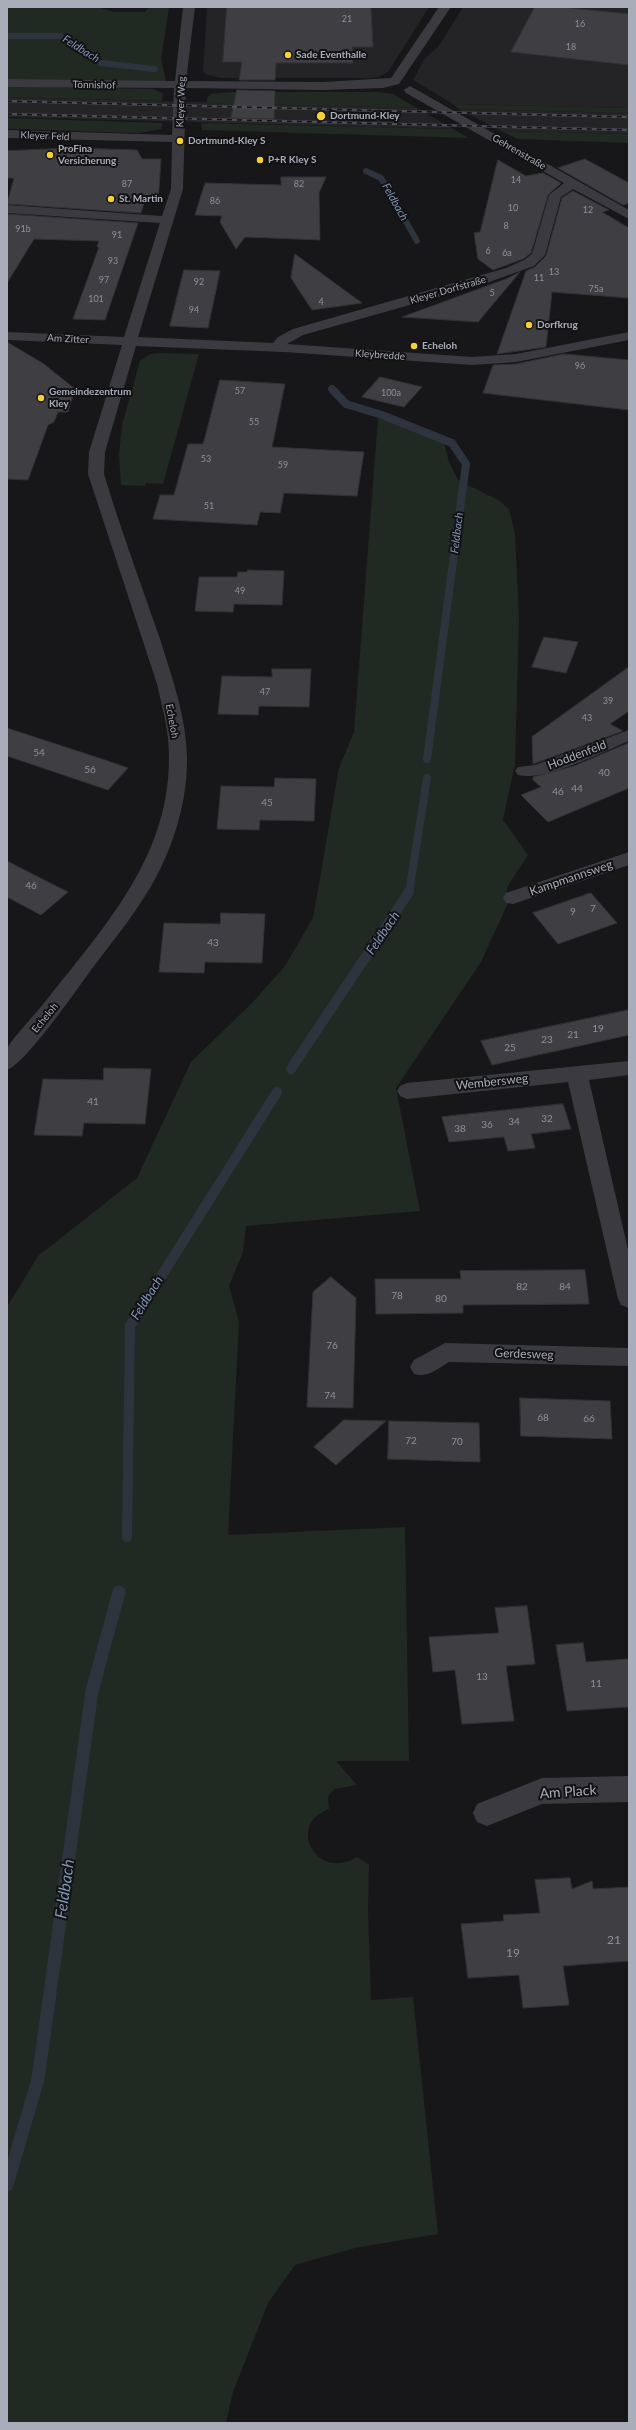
<!DOCTYPE html>
<html>
<head>
<meta charset="utf-8">
<style>
  body { margin:0 }
  #map { position:relative; width:636px; height:2430px; overflow:hidden; background:#171719; font-family:Lato,sans-serif }
  canvas { display:block }
  .frame { position:absolute; inset:0; border:8px solid #a9acb9; pointer-events:none }
</style>
</head>
<body>
<div id="map">
<canvas width="636" height="2430"></canvas>
<div class="frame"></div>
</div>
<script>
const context = document.querySelector('canvas').getContext('2d');
context.lineJoin = 'round';
function paint(path, color) { context.fillStyle = color; context.fill(path, 'evenodd'); }
function stroke(path, color, width, dash) { context.strokeStyle = color; context.lineWidth = width; context.lineCap = dash ? 'butt' : 'round'; context.setLineDash(dash || []); context.stroke(path); }
function write(font, color, halo, rows, align = 'center') {
  context.font = font + ' Lato,sans-serif'; context.lineWidth = 4; context.setLineDash([]); context.textBaseline = 'middle'; context.strokeStyle = halo; context.fillStyle = color; for (const [text, x, y, turn = 0] of rows) {
    context.save(); context.translate(x, y); context.rotate((+turn || 0) * Math.PI / 180); context.textAlign = isNaN(turn) ? turn : align; if (halo) context.strokeText(text, 0, 0); context.fillText(text, 0, 0); context.restore();
  }
}
paint(new Path2D(`
  M 207,7 L 429,7 L 388,72 L 379,77 L 371,78 L 221,78 L 205,74 L 203,71 Z
  M 463,7 L 629,7 L 629,108 L 453,104 L 413,80 L 425,58 L 438,47 Z
  M 7,97 L 417,108 L 453,129 L 7,117 Z
  M 459,109 L 629,113 L 629,134 L 501,131 Z`), '#242326');
paint(new Path2D(`
  M 7,7 L 97,7 L 114,12 L 145,12 L 149,7 L 169,7 L 161,59 L 166,82 L 7,82 Z
  M 7,86 L 152,89 L 163,93 L 162,101 L 7,97 Z
  M 228,92 L 377,92 L 393,94 L 417,108 L 207,103 L 207,98 L 211,94 Z
  M 453,104 L 629,108 L 629,113 L 459,109 Z
  M 7,118 L 163,123 L 161,129 L 139,133 L 7,129 Z
  M 201,123 L 453,129 L 469,138 L 202,130 Z
  M 501,131 L 629,134 L 629,143 L 518,139 Z
  M 161,353 L 199,354 L 163,484 L 146,483 L 145,486 L 121,485 L 119,455 L 122,425 L 140,361 L 150,354 Z
  M 378,418 L 442,435 L 449,462 L 458,480 L 498,500 L 509,509 L 515,534 L 519,618 L 515,764 L 503,820 L 528,855 L 507,887 L 508,903 L 481,962 L 396,1088 L 420,1211 L 246,1226 L 243,1252 L 229,1286 L 239,1322 L 228,1535 L 405,1527 L 409,1761 L 336,1761 L 357,1785 L 334,1789 L 328,1797 L 329,1809 C 286,1824 316,1882 357,1857 L 369,1865 L 368,1911 L 371,2000 L 413,1997 L 438,2234 L 355,2248 L 295,2265 L 268,2303 L 233,2392 L 226,2423 L 7,2423 L 7,1307 L 38,1256 L 137,1178 L 191,1062 L 252,1003 L 285,966 L 313,918 L 339,768 L 354,732 Z`), '#212923');
stroke(new Path2D(`
  M 7,36 L 60,36 L 100,63 L 155,69
  M 366,171 L 381,178 L 417,241`), '#2d343e', 6);
stroke(new Path2D(`
  M 332,389 L 346,404 L 382,415 L 452,443 L 466,464 L 427,759
  M 409,893 L 427,778`), '#2d343e', 8);
stroke(new Path2D(`
  M 291,1069 L 409,892
  M 127,1537 L 130,1326 L 277,1092`), '#2d343e', 10);
stroke(new Path2D(`
  M 7,2185 L 38,2079 L 92,1691 L 119,1592`), '#2d343e', 13);
const building = new Path2D(`
  M 227,7 L 371,7 L 373,47 L 352,47 L 353,63 L 276,63 L 275,80 L 239,80 L 242,62 L 223,62 Z
  M 535,7 L 560,7 L 629,14 L 629,65 L 511,52 Z
  M 237,90 L 275,91 L 274,119 L 231,118 Z
  M 72,148 L 137,150 L 142,159 L 161,159 L 158,203 L 144,203 L 141,213 L 7,204 L 14,178 L 7,178 L 7,151 Z
  M 585,159 L 629,183 L 629,203 L 623,205 L 558,168 Z
  M 498,160 L 526,176 L 543,173 L 561,183 L 548,195 L 531,253 L 523,259 L 493,270 L 478,259 L 474,233 L 480,232 Z
  M 281,177 L 326,177 L 319,193 L 320,240 L 245,237 L 236,249 L 220,222 L 222,216 L 195,215 L 205,183 L 281,185 Z
  M 573,191 L 609,210 L 602,212 L 629,228 L 629,298 L 552,292 L 546,347 L 497,354 L 526,271 L 535,267 L 546,256 L 562,198 Z
  M 7,214 L 138,223 L 105,320 L 73,319 L 99,247 L 97,247 L 99,241 L 34,239 L 7,283 Z
  M 295,254 L 362,303 L 312,310 L 291,278 Z
  M 184,270 L 220,271 L 208,328 L 170,326 Z
  M 520,272 L 478,322 L 402,317 L 506,279 Z
  M 7,342 L 44,364 L 75,389 L 68,412 L 58,412 L 54,422 L 48,425 L 28,480 L 7,479 Z
  M 564,354 L 629,360 L 629,410 L 483,393 L 493,365 L 516,364 Z
  M 380,377 L 422,387 L 404,407 L 362,397 Z
  M 220,380 L 285,384 L 272,447 L 364,452 L 357,496 L 284,493 L 280,513 L 260,512 L 257,525 L 153,519 L 160,495 L 174,495 L 188,444 L 203,444 Z
  M 248,570 L 284,571 L 282,605 L 234,604 L 233,612 L 195,611 L 199,577 L 237,577 L 238,572 L 247,572 Z
  M 544,637 L 578,642 L 566,673 L 532,667 Z
  M 629,667 L 629,711 L 610,724 L 623,731 L 533,764 L 532,737 Z
  M 272,669 L 311,669 L 309,707 L 259,706 L 258,715 L 218,714 L 222,676 L 272,677 Z
  M 7,728 L 102,759 L 128,768 L 108,790 L 7,756 Z
  M 629,743 L 629,788 L 548,822 L 521,795 L 541,787 L 533,780 L 533,777 L 574,766 Z
  M 275,778 L 316,779 L 314,821 L 260,820 L 259,830 L 217,829 L 221,786 L 274,787 Z
  M 7,861 L 50,883 L 68,892 L 41,915 L 7,897 Z
  M 591,893 L 617,923 L 558,944 L 533,913 Z
  M 221,913 L 265,914 L 262,963 L 205,962 L 204,973 L 159,972 L 164,923 L 220,924 Z
  M 629,1010 L 629,1035 L 492,1065 L 481,1041 Z
  M 104,1068 L 151,1069 L 145,1124 L 84,1123 L 82,1136 L 34,1135 L 43,1079 L 103,1080 Z
  M 563,1104 L 571,1129 L 531,1134 L 535,1148 L 508,1151 L 504,1137 L 449,1142 L 442,1117 Z
  M 585,1270 L 589,1304 L 463,1305 L 463,1313 L 376,1314 L 375,1279 L 461,1279 L 460,1271 Z
  M 331,1277 L 356,1298 L 353,1408 L 307,1407 L 313,1292 Z
  M 520,1398 L 610,1401 L 612,1439 L 521,1436 Z
  M 344,1420 L 386,1421 L 336,1465 L 314,1447 Z
  M 389,1421 L 479,1423 L 480,1462 L 388,1459 Z
  M 527,1606 L 535,1664 L 506,1666 L 514,1721 L 462,1724 L 455,1670 L 433,1672 L 429,1637 L 499,1633 L 495,1608 Z
  M 583,1643 L 586,1662 L 629,1659 L 629,1707 L 567,1711 L 556,1645 Z
  M 570,1878 L 572,1889 L 592,1881 L 593,1889 L 629,1887 L 629,1961 L 563,1966 L 569,2005 L 523,2008 L 519,1975 L 468,1978 L 461,1924 L 504,1921 L 503,1915 L 540,1913 L 535,1880 Z`);
paint(building, '#3f3f43');
stroke(building, '#323135', 1);
paint(new Path2D(`
  M 183,7 L 195,7 L 186,81 L 323,82 L 391,78 L 439,7 L 451,7 L 399,84 L 383,88 L 323,90 L 186,88 L 183,189 L 138,337 L 273,343 L 278,337 L 293,329 L 506,268 L 524,260 L 532,254 L 549,195 L 564,183 L 406,93 L 404,90 L 410,86 L 629,210 L 629,219 L 573,189 L 561,197 L 545,255 L 534,266 L 481,285 L 303,335 L 287,344 L 472,357 L 516,354 L 629,332 L 629,340 L 516,362 L 472,365 L 284,352 L 136,346 L 105,452 L 104,474 C 121,530 141,584 160,639 C 172,677 187,719 187,760 C 187,795 178,831 163,863 C 144,905 113,940 86,977 C 73,995 24,1065 7,1070 C 7,1064 5,1055 7,1049 C 9,1042 39,1010 45,1002 C 108,922 178,848 168,738 C 166,720 161,702 157,684 L 88,474 L 89,452 L 122,345 L 7,340 L 7,332 L 124,337 L 160,223 L 7,213 L 7,205 L 162,216 L 171,189 L 172,142 L 7,138 L 7,130 L 172,135 L 174,88 L 7,87 L 7,79 L 175,81 Z
  M 629,730 L 629,741 C 602,752 544,782 518,775 L 515,771 L 518,767 L 535,765 Z
  M 629,852 L 629,865 L 513,904 L 506,903 L 503,898 L 506,893 Z
  M 629,1061 L 629,1075 L 589,1080 L 629,1254 L 629,1308 L 621,1305 L 618,1299 L 568,1082 L 407,1099 L 400,1096 L 397,1091 L 400,1086 L 407,1083 Z
  M 445,1343 L 629,1348 L 629,1366 L 449,1362 C 437,1369 428,1378 414,1374 L 410,1367 L 414,1360 Z
  M 629,1776 L 629,1802 L 542,1804 L 487,1826 L 477,1822 L 473,1813 L 477,1804 L 542,1778 Z`), '#3a3a40');
const rail = new Path2D(`
  M 7,101 L 629,117
  M 7,114 L 629,130`);
stroke(rail, '#4d4e55', 2.5);
stroke(rail, '#121214', 1.5, [5]);
for (const [x, y, r, color] of [
  [288,55,4,"#f5d133"],
  [321,116,5,"#f5d133"],
  [180,141,4,"#f5d133"],
  [50,155,4,"#f5d133"],
  [260,160,4,"#f5d133"],
  [111,199,4,"#f5d133"],
  [529,325,4,"#f5d133"],
  [414,346,4,"#f5d133"],
  [41,398,4,"#f5d133"]
]) { const dot = new Path2D(); dot.arc(x, y, r, 0, 2 * Math.PI); context.fillStyle = color; context.fill(dot); stroke(dot, '#121214', 1.5); }
write('9px', '#8e919c', null, [
  ["21",347,19],
  ["16",580,24],
  ["18",571,47],
  ["14",516,180],
  ["87",127,184],
  ["82",299,184],
  ["86",215,201],
  ["10",513,208],
  ["12",588,210],
  ["8",506,226],
  ["91b",23,229],
  ["91",117,235],
  ["6",488,251],
  ["6a",507,253],
  ["93",113,261],
  ["13",554,272],
  ["11",539,278],
  ["97",104,280],
  ["92",199,282],
  ["75a",596,289],
  ["5",492,293],
  ["101",96,299],
  ["4",321,302],
  ["94",194,310],
  ["96",580,366],
  ["57",240,391],
  ["100a",391,393],
  ["55",254,422],
  ["53",206,459],
  ["59",283,465],
  ["51",209,506],
  ["49",240,591],
  ["47",265,692],
  ["39",608,701],
  ["43",587,718]
]);
write('bold 10px', '#a9acb9', '#121214', [
  ["Sade Eventhalle",296,55],
  ["Dortmund-Kley",330,116],
  ["Dortmund-Kley S",188,141],
  ["ProFina",58,149],
  ["Versicherung",58,161],
  ["P+R Kley S",268,160],
  ["St. Martin",119,199],
  ["Dorfkrug",537,325],
  ["Echeloh",422,346],
  ["Gemeindezentrum",49,392],
  ["Kley",49,404]
], 'left');
write('10px', '#a9acb9', '#121214', [
  ["Tönnishof",94,85,1],
  ["Kleyer Weg",181,102,-88],
  ["Kleyer Feld",45,136,2],
  ["Gehrenstraße",519,152,30],
  ["Kleyer Dorfstraße",448,290,-16],
  ["Am Zitter",68,339,3],
  ["Kleybredde",380,355,4],
  ["Echeloh",172,721,80],
  ["Echeloh",45,1018,-51]
]);
write('10px', '#8e919c', null, [
  ["54",39,753],
  ["56",90,770],
  ["40",604,773],
  ["44",577,789],
  ["46",558,792],
  ["45",267,803],
  ["46",31,886],
  ["7",593,909],
  ["9",573,912],
  ["43",213,943],
  ["19",598,1029],
  ["21",573,1035],
  ["23",547,1040],
  ["25",510,1048],
  ["41",93,1102],
  ["32",547,1119],
  ["34",514,1122],
  ["36",487,1125],
  ["38",460,1129],
  ["82",522,1287],
  ["84",565,1287],
  ["78",397,1296],
  ["80",441,1299],
  ["76",332,1346],
  ["74",330,1396],
  ["68",543,1418],
  ["66",589,1419],
  ["72",411,1441],
  ["70",457,1442],
  ["13",482,1677],
  ["11",596,1684]
]);
write('italic 11px', '#8094b5', '#121214', [
  ["Feldbach",81,49,32],
  ["Feldbach",395,202,61],
  ["Feldbach",457,533,-83]
]);
write('12px', '#a9acb9', '#121214', [
  ["Hoddenfeld",577,755,-21],
  ["Kampmannsweg",571,878,-19],
  ["Wembersweg",492,1082,-6],
  ["Gerdesweg",524,1354,2]
]);
write('12px', '#8e919c', null, [
  ["21",614,1940],
  ["19",513,1953]
]);
write('italic 13px', '#8094b5', '#121214', [
  ["Feldbach",383,933,-56],
  ["Feldbach",147,1298,-58]
]);
write('14px', '#a9acb9', '#121214', [
  ["Am Plack",568,1792,-4]
]);
write('italic 16px', '#8094b5', '#121214', [
  ["Feldbach",65,1889,-82]
]);
</script>
</body>
</html>
